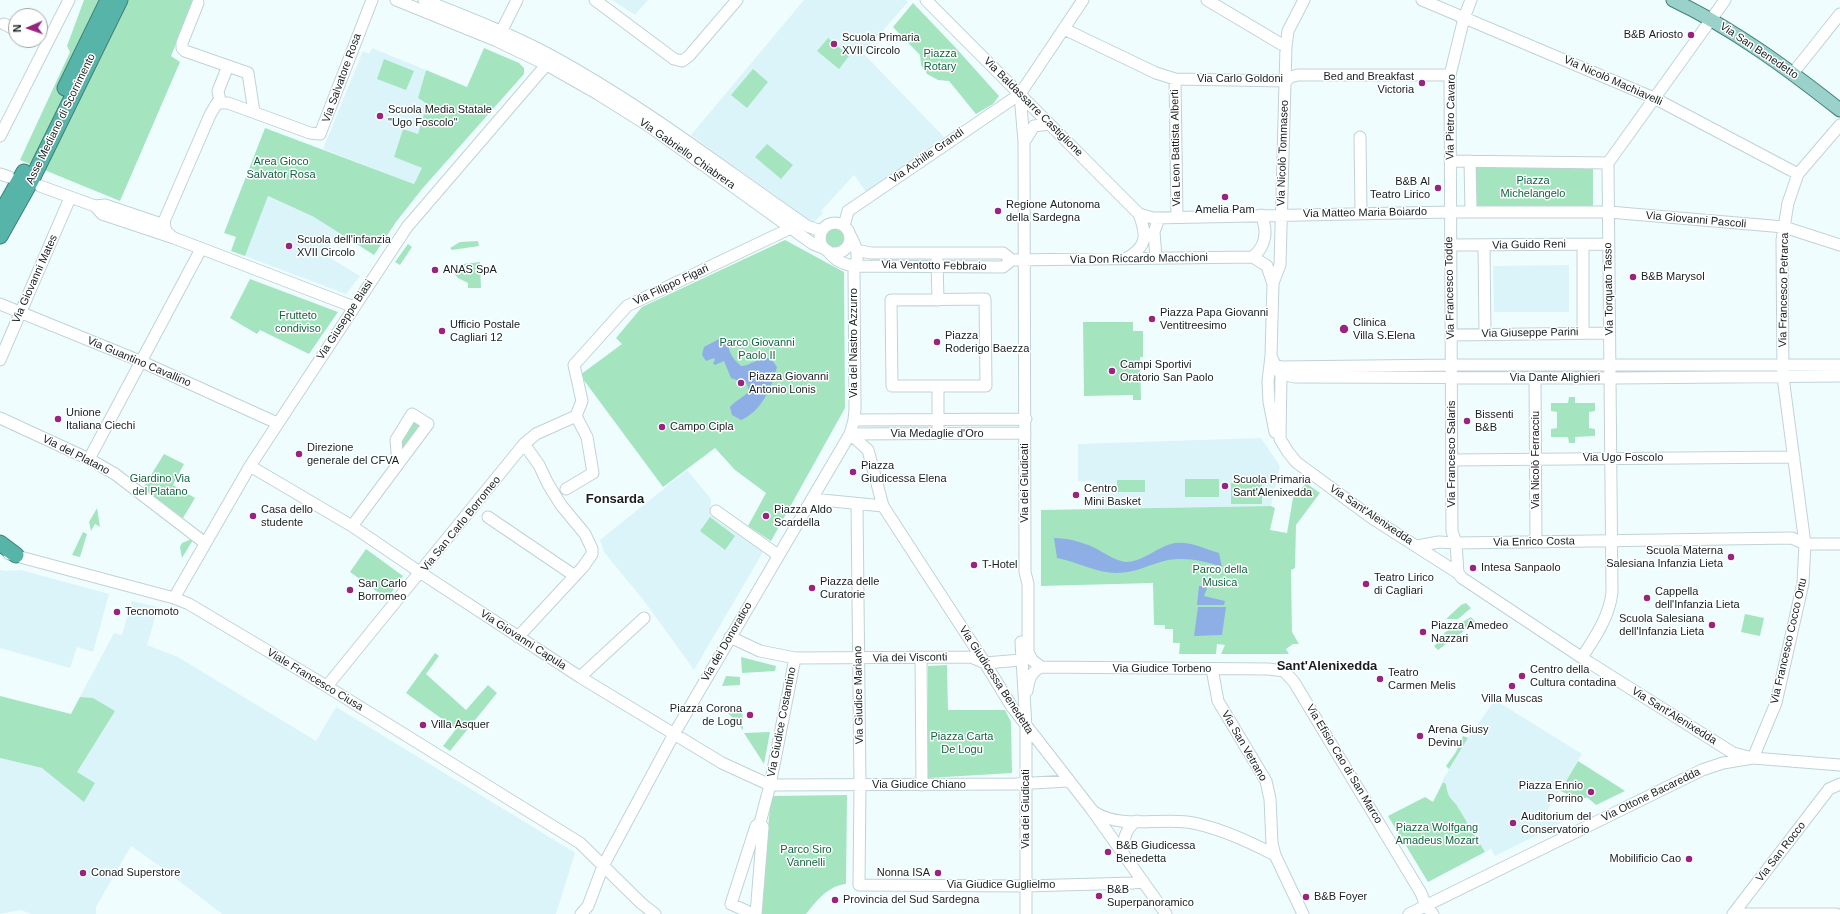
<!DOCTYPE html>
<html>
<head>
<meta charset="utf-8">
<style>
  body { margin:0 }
  #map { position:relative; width:1840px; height:914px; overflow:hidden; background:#f0fdff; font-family:Arial,sans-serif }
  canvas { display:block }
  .north { position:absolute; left:8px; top:8px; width:40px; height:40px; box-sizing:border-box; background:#fff; border:1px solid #a2a5a5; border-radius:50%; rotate:268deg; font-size:11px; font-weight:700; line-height:16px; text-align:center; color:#161e1f }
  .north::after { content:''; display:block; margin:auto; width:14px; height:18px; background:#992480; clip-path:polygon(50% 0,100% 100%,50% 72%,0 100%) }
</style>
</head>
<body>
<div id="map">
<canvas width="1840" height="914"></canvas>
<div class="north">N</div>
</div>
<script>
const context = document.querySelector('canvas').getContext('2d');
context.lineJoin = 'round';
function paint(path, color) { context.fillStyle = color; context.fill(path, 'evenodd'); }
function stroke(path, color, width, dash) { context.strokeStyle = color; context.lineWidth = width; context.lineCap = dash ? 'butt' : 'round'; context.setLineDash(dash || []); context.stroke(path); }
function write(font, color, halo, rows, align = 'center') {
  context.font = font + ' Arial,sans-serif'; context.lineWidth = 3; context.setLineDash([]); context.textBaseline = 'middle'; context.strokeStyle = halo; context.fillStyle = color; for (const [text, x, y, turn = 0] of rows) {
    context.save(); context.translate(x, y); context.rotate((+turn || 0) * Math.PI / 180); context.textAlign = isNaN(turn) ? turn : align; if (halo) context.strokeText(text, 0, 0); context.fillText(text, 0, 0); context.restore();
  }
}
paint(new Path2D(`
  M 612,0 L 648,0 L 635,15 Z
  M 804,0 L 906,0 L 908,2 L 863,53 L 944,137 L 866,192 L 854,175 L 821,211 L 823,213 L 813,223 L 691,135 Z
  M 372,48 L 426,70 L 418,98 L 427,104 L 418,134 L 403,129 L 394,157 L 422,168 L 414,184 L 323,149 L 363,51 L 369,54 Z
  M 267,196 L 314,217 L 339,232 L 324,254 L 360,276 L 346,294 L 245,256 Z
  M 1569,265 L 1569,312 L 1494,312 L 1493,266 Z
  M 1261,438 L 1280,466 L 1271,506 L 1096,509 L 1095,481 L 1078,481 L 1078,444 Z
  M 687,470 L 711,499 L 710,514 L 763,552 L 694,670 L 645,602 L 604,552 L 600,540 Z
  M 0,570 L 5,571 L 21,570 L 109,594 L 93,652 L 77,647 L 70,668 L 0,648 Z
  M 132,601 L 158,607 L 147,645 L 178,657 L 316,741 L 336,707 L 574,852 L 575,853 L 556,914 L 222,914 L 161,867 L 131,846 L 96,907 L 96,914 L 31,914 L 21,910 L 0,914 L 0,758 L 42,768 L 114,633 L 122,635 Z
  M 1495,700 L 1582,754 L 1546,812 L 1561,823 L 1495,856 L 1491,849 L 1485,852 L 1456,804 L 1451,800 L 1446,790 L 1446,784 L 1442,781 L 1468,738 Z`), '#dbf4f9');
paint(new Path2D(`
  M 84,0 L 194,0 L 171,56 L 180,62 L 120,201 L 20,160 L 70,52 L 67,46 Z
  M 913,3 L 955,47 L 999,96 L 993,104 L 976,114 L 949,81 L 938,80 L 927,74 L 921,65 L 920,55 L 893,27 Z
  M 828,38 L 849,56 L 839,69 L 817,51 Z
  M 484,48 L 519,63 L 524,68 L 524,74 L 422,189 L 396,222 L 374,255 L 314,217 L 268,196 L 245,256 L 231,251 L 236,237 L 224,233 L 265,128 L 414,184 L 422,168 L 394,157 L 403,129 L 418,134 L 427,104 L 418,98 L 426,70 L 467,87 Z
  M 384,59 L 414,71 L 406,90 L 377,79 Z
  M 753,69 L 768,82 L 747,108 L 731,95 Z
  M 767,144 L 793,165 L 781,179 L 755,157 Z
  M 1474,165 L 1593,165 L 1593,210 L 1473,210 Z
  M 831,223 L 840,224 L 849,232 C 849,243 848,251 835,253 L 820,241 C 819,232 823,227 831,223 Z
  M 785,240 L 844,272 L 845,408 L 771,541 L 748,526 L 766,493 L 735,470 L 715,448 L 663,487 L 580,375 L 622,344 L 616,338 L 642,307 Z
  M 478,241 L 479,246 L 452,250 L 450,248 L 460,242 Z
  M 408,244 L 412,247 L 400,265 L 395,262 Z
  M 480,262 L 481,288 L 468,288 L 468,283 L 458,278 L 450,269 L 463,264 Z
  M 250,279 L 338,312 L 309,354 L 260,330 L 257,334 L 230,318 Z
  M 1083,322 L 1133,322 L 1133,331 L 1143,331 L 1143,357 L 1140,357 L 1141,400 L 1133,400 L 1133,395 L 1084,396 Z
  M 1569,397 L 1575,397 L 1575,403 L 1595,403 L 1595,411 L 1589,412 L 1589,428 L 1595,429 L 1595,436 L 1575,437 L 1575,443 L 1569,443 L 1568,437 L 1551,437 L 1551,429 L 1557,428 L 1557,412 L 1551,411 L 1551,403 L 1568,403 Z
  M 413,419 L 422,425 L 401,453 L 400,440 Z
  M 164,454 L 184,464 L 173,485 L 195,498 L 183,518 L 143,488 Z
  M 1185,479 L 1219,479 L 1219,497 L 1185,497 Z
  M 1117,480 L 1145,480 L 1145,492 L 1117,492 Z
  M 1231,483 L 1262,483 L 1262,504 L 1231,504 Z
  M 1306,483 L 1320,493 L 1296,525 L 1295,568 L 1291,570 L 1292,632 L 1299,644 L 1293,644 L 1286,649 L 1289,654 L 1221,654 L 1225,645 L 1217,644 L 1216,654 L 1179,654 L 1180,643 L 1173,643 L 1173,629 L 1165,629 L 1165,625 L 1154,625 L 1153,583 L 1041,586 L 1041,510 L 1271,506 L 1275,508 L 1270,530 L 1287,533 L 1293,498 Z
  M 97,508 L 100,527 L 95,524 L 91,531 L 89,522 Z
  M 710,517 L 735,536 L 725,550 L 700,531 Z
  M 83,532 L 87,534 L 80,557 L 72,555 Z
  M 192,539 L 193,540 L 182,558 L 180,547 L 182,543 Z
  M 366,549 L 403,576 L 387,599 L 350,572 Z
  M 1466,603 L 1471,608 L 1458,619 L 1446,619 L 1461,605 Z
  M 1745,614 L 1764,618 L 1760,636 L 1741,632 Z
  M 1471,617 L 1476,622 L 1438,650 L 1434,646 L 1445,636 L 1444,633 Z
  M 435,653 L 439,656 L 426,674 L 466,710 L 488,685 L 497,693 L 450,751 L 443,746 L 456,729 L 406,693 Z
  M 741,657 L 776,666 L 775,671 L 742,673 Z
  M 947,665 L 948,710 L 1005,710 L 1011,722 L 1012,773 L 928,778 L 928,666 Z
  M 726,676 L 740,677 L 740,685 L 722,686 Z
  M 0,696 L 71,714 L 80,697 L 93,698 L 115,711 L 77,772 L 95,783 L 84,802 L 42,768 L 0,758 Z
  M 742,705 L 743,730 L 722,706 Z
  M 770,732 L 764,764 L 744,733 Z
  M 1463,736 L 1468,738 L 1449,769 L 1446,766 L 1456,752 Z
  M 1578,761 L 1619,787 L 1625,791 L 1596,805 L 1588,798 L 1575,797 L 1560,791 Z
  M 1443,782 L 1446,784 C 1447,793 1449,798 1456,804 L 1485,852 L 1428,882 L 1388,816 L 1425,797 L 1433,802 Z
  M 847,795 L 846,884 C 828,886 817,900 806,914 L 760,914 L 771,796 Z`), '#a4e5c0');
paint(new Path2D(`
  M 719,339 C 733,344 726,346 732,356 C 734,360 738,363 741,366 C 749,366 755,359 763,360 L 765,357 L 772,360 L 777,367 C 771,388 762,411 741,420 L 732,415 L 730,407 C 736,400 743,398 749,391 L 747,384 L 731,378 L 724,361 L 715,365 L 713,363 L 715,360 L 714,358 L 706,361 L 702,355 L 704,347 Z
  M 1054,538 C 1068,538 1082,542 1095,548 C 1105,553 1115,561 1126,562 C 1143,562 1158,546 1175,543 C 1190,541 1205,549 1219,553 L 1222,567 C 1205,561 1186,557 1168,560 C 1150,564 1136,573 1117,573 C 1096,573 1078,562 1057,558 Z
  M 1199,586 L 1208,586 L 1204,596 L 1225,601 L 1224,605 L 1197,605 Z
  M 1198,607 L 1226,607 L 1222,635 L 1194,636 Z`), '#8eaee6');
const minor = new Path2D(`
  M 396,0 L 497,41 L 547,65 L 598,94 L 649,126 L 813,244 L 823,248
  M 424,0 C 467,17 511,34 552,56 C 642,105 723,168 807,226 L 821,231
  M 595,0 L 674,59 L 682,61 L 689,56 L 737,0
  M 926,0 L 1139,214 C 1147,235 1148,247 1125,259
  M 1207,0 L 1286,47
  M 1422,0 L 1654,98 L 1798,174
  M 198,3 L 182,43 L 182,48 L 185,51 L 228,66
  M 4,24 L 16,30
  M 1064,29 L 1156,73 L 1175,79 L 1286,81 L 1290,77 L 1298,75 L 1450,75
  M 499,36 L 517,0
  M 1793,73 L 1840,14
  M 1175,79 L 1177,217
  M 1020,94 L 1024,142 L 1025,572 L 1028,584 L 1028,652 L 1032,660 L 1041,667
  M 1020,94 L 1083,0
  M 220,101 L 218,91 L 228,66 L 248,73 L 254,112
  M 0,136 L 69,0
  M 1360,137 L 1361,214
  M 1024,142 L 1034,126 L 1049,124
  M 1450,161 L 1608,163
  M 1470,161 L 1471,212
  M 1608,163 L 1725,0
  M 0,174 L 9,177
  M 40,186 L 95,206 L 105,205 L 164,225
  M 95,206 L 102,214 L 174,238 L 354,307
  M 1139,214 L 1153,218 L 1449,212 L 1609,212 L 1784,227 L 1840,245
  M820 238a15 15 0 1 1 30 0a15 15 0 1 1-30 0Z
  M 844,226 L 848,211 L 1020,94
  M 174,238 C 167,233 163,229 165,219 L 210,115 L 217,103 L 228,103 L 310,133 L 320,134 L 372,0
  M 1583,244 L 1583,333
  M 1450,245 L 1608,244
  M 1484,246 L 1485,334
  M 856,250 L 871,253 L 1003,253 L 1012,260
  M 828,251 C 835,260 842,264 854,266 L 1003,267 L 1012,260 L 1253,257 L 1267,266 L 1273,284 L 1271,356 L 1268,381 L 1269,402 L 1275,432
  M 1253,257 C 1266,246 1268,231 1261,215
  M 1156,258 L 1154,232 L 1159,218
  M 937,260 L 938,300
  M 1273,283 L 1280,265 L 1286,47 L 1288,31 L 1304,0
  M 985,299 L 986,386 L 892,386 L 891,300 Z
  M 0,304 L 140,361 L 277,423
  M 1451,335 L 1609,333
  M 1271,356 L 1275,365 L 1282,367 L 1452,365 L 1840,365
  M 0,360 L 70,198
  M 1277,369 L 1281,374 L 1295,377 L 1616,378 L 1840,376
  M 1281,374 L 1280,439 L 1288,452 L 1296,462 L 1372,518 L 1458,573 L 1462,578 L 1590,663 L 1733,753 L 1753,758
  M 1535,378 L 1536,542
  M 938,386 L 938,427
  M 576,416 L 582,401 L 574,365 L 627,306 L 791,228
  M 0,418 L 89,459 L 115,474 L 205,543
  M 854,420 L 1026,419
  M 850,434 L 868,450 L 883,506 L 985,663 L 1012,707 L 1092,810 L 1166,914
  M 850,434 L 1025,433
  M 89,459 L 201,249
  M 1452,460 L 1794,457
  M 250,466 L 352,526 L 421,573 L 580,677 L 722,763 L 770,785 L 1016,784 L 1068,781
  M 566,489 L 593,473 L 587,437 L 576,416
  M 812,499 L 883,506
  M 857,505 L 860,785 L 859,885 L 1026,886 L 1134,883 L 1143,881
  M 716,511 L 778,555
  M 488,517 L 575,576
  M 352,526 L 428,424 L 412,414 L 396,440 L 398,464
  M 1805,544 L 1840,544
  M 1417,546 L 1439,542 L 1456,543 L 1792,538 L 1805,544
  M 9,554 L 174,598 L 189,604 L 318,681 L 580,843 L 641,903 L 655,914
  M 1458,573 L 1456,543 L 1452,531 L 1450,75 L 1464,18 L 1471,0
  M 174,598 L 250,466 L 407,227 L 553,57
  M 518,637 L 583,567 L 592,554 L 592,549 L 585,534 L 561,505 L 548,484 L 539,465 L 524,444
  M 730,637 L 760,651 L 795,658 L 971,657 L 985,663 L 1021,660
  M 1021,642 L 1026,727 L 1026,914
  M 1582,657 C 1595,638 1610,615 1612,592 L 1608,163
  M 921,658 L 922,785
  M 1041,667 L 1269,669 L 1284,671 L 1294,682 L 1421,893 L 1426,906 L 1433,914
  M 1212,669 L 1218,701 L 1266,781 L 1270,799 L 1272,843 L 1275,855 L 1303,914
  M 580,677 L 644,618
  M 327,686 L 524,444 L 536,434 L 576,416
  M 1027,691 C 1029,679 1030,673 1041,667
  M 1753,758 L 1776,703 L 1803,583 L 1805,544 L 1783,377 L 1782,240 L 1788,203 L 1798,174 L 1840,125
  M 1094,812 C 1120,829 1157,818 1187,822 C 1215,826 1250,842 1275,855
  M 1123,854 C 1123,841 1125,828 1137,821
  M 581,914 L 588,906 L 603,866 L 674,734 L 850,434 L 854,420 L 855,409 L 854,271 C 854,266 856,263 857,259 C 858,250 854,242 850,235
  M 753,914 L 731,904 L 756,826 L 760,823 L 770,785 L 795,658
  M 756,914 L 763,827 L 760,823
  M 1409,914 L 1702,770 L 1723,763 L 1753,758 L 1840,765
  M 1733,914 L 1829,789 L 1840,784
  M 1733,914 L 1836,914`);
const major = new Path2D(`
  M 1673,0 C 1734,29 1788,69 1840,110`);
const highway = new Path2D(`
  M 65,88 L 108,0
  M 0,215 L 24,172
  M 0,236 L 32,179 L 120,0
  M 0,543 L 16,555`);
stroke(minor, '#bfd3d7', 13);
stroke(major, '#408079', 15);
stroke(highway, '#408079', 17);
stroke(minor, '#fff', 11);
stroke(major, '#9ad2cb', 13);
stroke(highway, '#56b4a9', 15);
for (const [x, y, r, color] of [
  [1691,35,4,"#992480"],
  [834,44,4,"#992480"],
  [1422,83,4,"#992480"],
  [380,116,4,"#992480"],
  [1438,188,4,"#992480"],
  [1225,197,4,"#992480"],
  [998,211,4,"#992480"],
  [289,246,4,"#992480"],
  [435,270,4,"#992480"],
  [1633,277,4,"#992480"],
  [1152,319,4,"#992480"],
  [1344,329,5,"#992480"],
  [442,331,4,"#992480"],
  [937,342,4,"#992480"],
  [1112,371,4,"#992480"],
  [741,383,4,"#992480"],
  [58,419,4,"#992480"],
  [1467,421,4,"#992480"],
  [662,427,4,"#992480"],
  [299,454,4,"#992480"],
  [853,472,4,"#992480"],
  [1225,486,4,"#992480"],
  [1076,495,4,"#992480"],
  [253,516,4,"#992480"],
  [766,516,4,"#992480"],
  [1731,557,4,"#992480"],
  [974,565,4,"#992480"],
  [1473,568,4,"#992480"],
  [1366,584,4,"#992480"],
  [812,588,4,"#992480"],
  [350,590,4,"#992480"],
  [1647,598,4,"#992480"],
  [117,612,4,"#992480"],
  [1712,625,4,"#992480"],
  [1423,632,4,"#992480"],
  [1522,676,4,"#992480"],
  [1380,679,4,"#992480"],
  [1512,686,4,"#992480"],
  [750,715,4,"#992480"],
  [423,725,4,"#992480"],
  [1420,736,4,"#992480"],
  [1591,792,4,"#992480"],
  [1513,823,4,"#992480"],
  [1108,852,4,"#992480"],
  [1689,859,4,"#992480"],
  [83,873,4,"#992480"],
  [938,873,4,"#992480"],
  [1099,896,4,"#992480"],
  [1306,897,4,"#992480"],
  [835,900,4,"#992480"]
]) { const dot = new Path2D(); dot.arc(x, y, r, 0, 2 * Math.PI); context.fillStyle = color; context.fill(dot); stroke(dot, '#fff', 1.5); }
write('11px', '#161e1f', '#fff', [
  ["B&B Ariosto",1683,35,"right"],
  ["Scuola Primaria",842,38],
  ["XVII Circolo",842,51],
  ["Bed and Breakfast",1414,77,"right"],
  ["Victoria",1414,90,"right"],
  ["Scuola Media Statale",388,110],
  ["\"Ugo Foscolo\"",388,123],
  ["B&B Al",1430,182,"right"],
  ["Teatro Lirico",1430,195,"right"],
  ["Regione Autonoma",1006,205],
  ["della Sardegna",1006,218],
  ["Amelia Pam",1225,210,"center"],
  ["Scuola dell'infanzia",297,240],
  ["XVII Circolo",297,253],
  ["ANAS SpA",443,270],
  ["B&B Marysol",1641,277],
  ["Piazza Papa Giovanni",1160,313],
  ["Ventitreesimo",1160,326],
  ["Clinica",1353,323],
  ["Villa S.Elena",1353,336],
  ["Ufficio Postale",450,325],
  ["Cagliari 12",450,338],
  ["Piazza",945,336],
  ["Roderigo Baezza",945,349],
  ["Campi Sportivi",1120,365],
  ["Oratorio San Paolo",1120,378],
  ["Piazza Giovanni",749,377],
  ["Antonio Lonis",749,390],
  ["Unione",66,413],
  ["Italiana Ciechi",66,426],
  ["Bissenti",1475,415],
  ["B&B",1475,428],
  ["Campo Cipla",670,427],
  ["Direzione",307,448],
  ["generale del CFVA",307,461],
  ["Piazza",861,466],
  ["Giudicessa Elena",861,479],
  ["Scuola Primaria",1233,480],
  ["Sant'Alenixedda",1233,493],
  ["Centro",1084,489],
  ["Mini Basket",1084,502],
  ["Casa dello",261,510],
  ["studente",261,523],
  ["Piazza Aldo",774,510],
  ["Scardella",774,523],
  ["Scuola Materna",1723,551,"right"],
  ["Salesiana Infanzia Lieta",1723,564,"right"],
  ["T-Hotel",982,565],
  ["Intesa Sanpaolo",1481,568],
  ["Teatro Lirico",1374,578],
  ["di Cagliari",1374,591],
  ["Piazza delle",820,582],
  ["Curatorie",820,595],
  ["San Carlo",358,584],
  ["Borromeo",358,597],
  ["Cappella",1655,592],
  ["dell'Infanzia Lieta",1655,605],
  ["Tecnomoto",125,612],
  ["Scuola Salesiana",1704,619,"right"],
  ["dell'Infanzia Lieta",1704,632,"right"],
  ["Piazza Amedeo",1431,626],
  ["Nazzari",1431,639],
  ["Centro della",1530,670],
  ["Cultura contadina",1530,683],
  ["Teatro",1388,673],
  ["Carmen Melis",1388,686],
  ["Villa Muscas",1512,699,"center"],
  ["Piazza Corona",742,709,"right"],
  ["de Logu",742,722,"right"],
  ["Villa Asquer",431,725],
  ["Arena Giusy",1428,730],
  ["Devinu",1428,743],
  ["Piazza Ennio",1583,786,"right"],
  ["Porrino",1583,799,"right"],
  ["Auditorium del",1521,817],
  ["Conservatorio",1521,830],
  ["B&B Giudicessa",1116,846],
  ["Benedetta",1116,859],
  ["Mobilificio Cao",1681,859,"right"],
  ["Conad Superstore",91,873],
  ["Nonna ISA",930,873,"right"],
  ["B&B",1107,890],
  ["Superpanoramico",1107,903],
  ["B&B Foyer",1314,897],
  ["Provincia del Sud Sardegna",843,900]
], 'left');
write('11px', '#161e1f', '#fff', [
  ["Via San Benedetto",1759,51,34],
  ["Via Salvatore Rosa",342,78,-70],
  ["Via Carlo Goldoni",1240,79],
  ["Via Nicolò Machiavelli",1613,81,24],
  ["Via Baldassarre Castiglione",1033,107,45],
  ["Via Pietro Cavaro",1451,117,-89],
  ["Asse Mediano di Scorrimento",61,119,-64],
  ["Via Leon Battista Alberti",1176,148,-91],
  ["Via Nicolò Tommaseo",1283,153,-88],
  ["Via Gabriello Chiabrera",687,154,35],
  ["Via Achille Grandi",927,156,-35],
  ["Via Matteo Maria Boiardo",1365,213,-1],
  ["Via Giovanni Pascoli",1696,220,5],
  ["Via Guido Reni",1529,245,-1],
  ["Via Don Riccardo Macchioni",1139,259,-1],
  ["Via Ventotto Febbraio",934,266,1],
  ["Via Giovanni Mates",35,279,-66],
  ["Via Filippo Figari",671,285,-25],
  ["Via Francesco Todde",1450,288,-91],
  ["Via Torquato Tasso",1609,289,-91],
  ["Via Francesco Petrarca",1784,290,-89],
  ["Via Giuseppe Biasi",345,320,-57],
  ["Via Giuseppe Parini",1530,333,-1],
  ["Via del Nastro Azzurro",854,343,-90],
  ["Via Guantino Cavallino",139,362,23],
  ["Via Dante Alighieri",1555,378],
  ["Via Medaglie d'Oro",937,434],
  ["Via Francesco Salaris",1452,454,-90],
  ["Via del Platano",76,455,27],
  ["Via Ugo Foscolo",1623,458],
  ["Via Nicolò Ferracciu",1536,460,-90],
  ["Via dei Giudicati",1025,483,-90],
  ["Via Sant'Alenixedda",1371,515,34],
  ["Via San Carlo Borromeo",461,524,-51],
  ["Via Enrico Costa",1534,542,-1],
  ["Via Giovanni Capula",523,640,33],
  ["Via Francesco Cocco Ortu",1789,641,-77],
  ["Via dei Donoratico",727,642,-60],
  ["Via dei Visconti",910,658,-1],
  ["Via Giudice Torbeno",1162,669],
  ["Viale Francesco Ciusa",315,680,31],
  ["Via Giudicessa Benedetta",996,680,57],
  ["Via Giudice Mariano",859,695,-91],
  ["Via Sant'Alenixedda",1674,716,32],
  ["Via Giudice Costantino",782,722,-79],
  ["Via San Vetrano",1244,746,60],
  ["Via Efisio Cao di San Marco",1344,764,59],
  ["Via Giudice Chiano",919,785],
  ["Via Ottone Bacaredda",1651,795,-26],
  ["Via dei Giudicati",1026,809,-90],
  ["Via San Rocco",1781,852,-52],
  ["Via Giudice Guglielmo",1001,885]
]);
write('11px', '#116440', '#fff', [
  ["Piazza",940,54],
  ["Rotary",940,67],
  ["Area Gioco",281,162],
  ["Salvator Rosa",281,175],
  ["Piazza",1533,181],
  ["Michelangelo",1533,194],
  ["Frutteto",298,316],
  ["condiviso",298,329],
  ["Parco Giovanni",757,343],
  ["Paolo II",757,356],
  ["Giardino Via",160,479],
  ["del Platano",160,492],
  ["Parco della",1220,570],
  ["Musica",1220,583],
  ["Piazza Carta",962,737],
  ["De Logu",962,750],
  ["Piazza Wolfgang",1437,828],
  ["Amadeus Mozart",1437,841],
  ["Parco Siro",806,850],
  ["Vannelli",806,863]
]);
write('bold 13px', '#161e1f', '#fff', [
  ["Fonsarda",615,499],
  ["Sant'Alenixedda",1327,666]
]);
</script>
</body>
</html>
